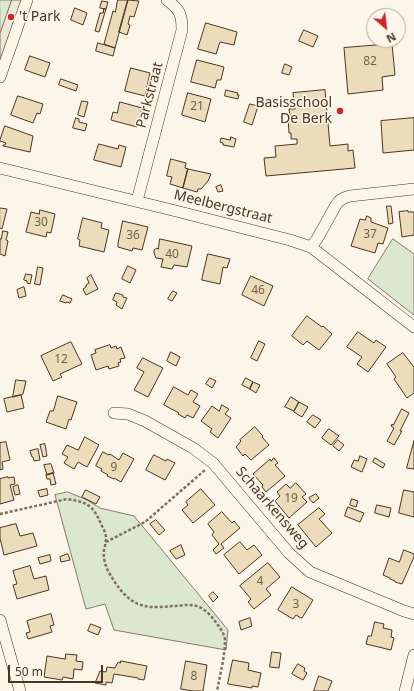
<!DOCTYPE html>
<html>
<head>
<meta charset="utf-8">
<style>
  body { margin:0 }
  #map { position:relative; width:414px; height:691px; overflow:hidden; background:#fbf6e9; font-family:"Noto Sans",sans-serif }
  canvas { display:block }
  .north { position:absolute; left:366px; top:8px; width:40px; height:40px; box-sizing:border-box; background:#fbf6e9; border:1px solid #b4a999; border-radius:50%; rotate:152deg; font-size:11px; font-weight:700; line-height:16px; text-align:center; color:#4a3520 }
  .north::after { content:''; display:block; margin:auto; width:14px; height:18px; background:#c62828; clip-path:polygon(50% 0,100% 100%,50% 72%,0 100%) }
  .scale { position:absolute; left:8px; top:665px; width:95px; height:18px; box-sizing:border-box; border:2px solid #4a3520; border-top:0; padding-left:5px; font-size:12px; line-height:14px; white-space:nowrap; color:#4a3520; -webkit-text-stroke:3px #fbf6e9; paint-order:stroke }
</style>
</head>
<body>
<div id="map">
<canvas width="414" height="691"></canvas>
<div class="north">N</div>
<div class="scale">50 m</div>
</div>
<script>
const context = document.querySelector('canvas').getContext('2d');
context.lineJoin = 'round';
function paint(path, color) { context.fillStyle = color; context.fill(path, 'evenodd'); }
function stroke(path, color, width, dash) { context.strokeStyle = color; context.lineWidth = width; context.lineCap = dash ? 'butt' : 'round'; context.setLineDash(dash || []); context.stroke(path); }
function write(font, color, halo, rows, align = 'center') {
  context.font = font + ' "Noto Sans",sans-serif'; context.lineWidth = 3; context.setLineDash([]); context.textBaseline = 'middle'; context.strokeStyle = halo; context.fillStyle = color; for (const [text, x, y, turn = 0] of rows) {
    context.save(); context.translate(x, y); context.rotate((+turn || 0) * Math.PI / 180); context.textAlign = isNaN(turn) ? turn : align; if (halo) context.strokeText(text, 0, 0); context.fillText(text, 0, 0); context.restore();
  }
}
const green = new Path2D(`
  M 0,0 L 12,0 L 0,34 Z
  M 393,239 L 414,254 L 414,315 L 368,279 Z
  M 68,492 L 87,500 L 100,508 L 134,516 L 228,630 L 226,650 L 114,630 L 105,604 L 86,609 L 55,495 Z`);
paint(green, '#dce7d0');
stroke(green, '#887966', 1);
const parking = new Path2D(`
  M 12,0 L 22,0 L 0,60 L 0,34 Z`);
paint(parking, '#ede7d9');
stroke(parking, '#887966', 1);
const building = new Path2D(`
  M 118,0 L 128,0 L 115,48 L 104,44 L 113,11 L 115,12 Z
  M 128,0 L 139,1 L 134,17 L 130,16 L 128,24 L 130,25 L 127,35 L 119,32 Z
  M 102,1 L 108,2 L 106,9 L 100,8 Z
  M 75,8 L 87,13 L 83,25 L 71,20 Z
  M 104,9 L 106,9 L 99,32 L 95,31 L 100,13 L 103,13 Z
  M 206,23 L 237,32 L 234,45 L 220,42 L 216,54 L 198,49 Z
  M 304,30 L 318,36 L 313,47 L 299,41 Z
  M 98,43 L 115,48 L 113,56 L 96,51 Z
  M 392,44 L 395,75 L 382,77 L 383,90 L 348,94 L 344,48 Z
  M 30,56 L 50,63 L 45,77 L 25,70 Z
  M 197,60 L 224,67 L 221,80 L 217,80 L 215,88 L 191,82 Z
  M 285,64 L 292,67 L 289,75 L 282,73 Z
  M 131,68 L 150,73 L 145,96 L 125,91 Z
  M 61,79 L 78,85 L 76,91 L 59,85 Z
  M 226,90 L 238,93 L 237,95 L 239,95 L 238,99 L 225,96 Z
  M 325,90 L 330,146 L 348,144 L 348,151 L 353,150 L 355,168 L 266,176 L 264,158 L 276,157 L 275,146 L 297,144 L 297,139 L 291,139 L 291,133 L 289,133 L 288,116 L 290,116 L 289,109 L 295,109 L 293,93 Z
  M 188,93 L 211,99 L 205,122 L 182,115 Z
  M 18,96 L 43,104 L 40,114 L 37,113 L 33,123 L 11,115 Z
  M 82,101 L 88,102 L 84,117 L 78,115 Z
  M 120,102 L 142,108 L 137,127 L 111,120 L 113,112 L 117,113 Z
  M 250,104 L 258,106 L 252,125 L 244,122 Z
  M 76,118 L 79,119 L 79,122 L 87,124 L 85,131 L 73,128 Z
  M 414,118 L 414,150 L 383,153 L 381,121 Z
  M 5,126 L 33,136 L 30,152 L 3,146 L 3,145 L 5,145 L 6,143 L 0,141 L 0,140 Z
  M 231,137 L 236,139 L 234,147 L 223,145 L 223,143 L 220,142 L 221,138 L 230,140 Z
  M 99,144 L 118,149 L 119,145 L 126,147 L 121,167 L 94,160 Z
  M 171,159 L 186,163 L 185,168 L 188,169 L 183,188 L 170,184 L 172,177 L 167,176 Z
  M 188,169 L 211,174 L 208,181 L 201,189 L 198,189 L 197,192 L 183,188 Z
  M 221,185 L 223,191 L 218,192 L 216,187 Z
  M 387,206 L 391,206 L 393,223 L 389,224 Z
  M 0,208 L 7,209 L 2,229 L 0,228 Z
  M 40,210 L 55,214 L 51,233 L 47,232 L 46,237 L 26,232 L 31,212 L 39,214 Z
  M 408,211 L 408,212 L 414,212 L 414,235 L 402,237 L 399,212 Z
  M 367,216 L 371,218 L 371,222 L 388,228 L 383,244 L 378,243 L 375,253 L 351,246 L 360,219 L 365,220 Z
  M 83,218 L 102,223 L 101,228 L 109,230 L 104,252 L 79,246 L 80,240 L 78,239 Z
  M 123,221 L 148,227 L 142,250 L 133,248 L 132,251 L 118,247 L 118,244 Z
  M 3,231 L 8,232 L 6,240 L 8,241 L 5,256 L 0,254 L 0,239 L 1,239 Z
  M 160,239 L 192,246 L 187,267 L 174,265 L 172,269 L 161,267 L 163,259 L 156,258 L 154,253 L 154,250 L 157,248 L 158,249 Z
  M 208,254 L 230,259 L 227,268 L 223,267 L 220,284 L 202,280 Z
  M 128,266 L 136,270 L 130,283 L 122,279 Z
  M 38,267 L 43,268 L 40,285 L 35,284 Z
  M 26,274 L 32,275 L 30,284 L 27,283 L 27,281 L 24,280 Z
  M 91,275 L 98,289 L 86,295 L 83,289 L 86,287 L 86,285 L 89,283 L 87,278 Z
  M 251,276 L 273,286 L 264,306 L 242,295 Z
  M 24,287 L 26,296 L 19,298 L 17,290 Z
  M 173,291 L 177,293 L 172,301 L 168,299 Z
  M 116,293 L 123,295 L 123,297 L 127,298 L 122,309 L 116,305 L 117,302 L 113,300 Z
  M 63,295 L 72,299 L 70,303 L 67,302 L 66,303 L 60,301 Z
  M 307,316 L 322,327 L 323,326 L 332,334 L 319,350 L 307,341 L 303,345 L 292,336 Z
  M 358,332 L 374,343 L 376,340 L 386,347 L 368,372 L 357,364 L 362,357 L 347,347 Z
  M 259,341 L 265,344 L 257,361 L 251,358 Z
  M 71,342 L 82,364 L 60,374 L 62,377 L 53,381 L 41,356 Z
  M 110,345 L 111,348 L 116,346 L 117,349 L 121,347 L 125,358 L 120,359 L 121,362 L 118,363 L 119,366 L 109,369 L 108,366 L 96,370 L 91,355 L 96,353 L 95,350 Z
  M 171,352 L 180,357 L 176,366 L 167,361 Z
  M 403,353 L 414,367 L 414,393 L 407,398 L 394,379 L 396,377 L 387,364 Z
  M 143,358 L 163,368 L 148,397 L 134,390 L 144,372 L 137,368 Z
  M 210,378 L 216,381 L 212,388 L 206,384 Z
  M 246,378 L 253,382 L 250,389 L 242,385 Z
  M 16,380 L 26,381 L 23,394 L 21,395 L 13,397 Z
  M 253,382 L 260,385 L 256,393 L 250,389 Z
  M 174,387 L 188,395 L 191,390 L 198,394 L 193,402 L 200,406 L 193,418 L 187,415 L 185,418 L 178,414 L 179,413 L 164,405 Z
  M 21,395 L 24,408 L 7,412 L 4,399 Z
  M 58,396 L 77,402 L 71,420 L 69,419 L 66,429 L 46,422 L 50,411 L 53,411 Z
  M 291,397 L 299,402 L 294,411 L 285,407 Z
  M 299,402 L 308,407 L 302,417 L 294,412 Z
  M 222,405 L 229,409 L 225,414 L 231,418 L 218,438 L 210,432 L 212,429 L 201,421 L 212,406 L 219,411 Z
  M 402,409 L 409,413 L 400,431 L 402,431 L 394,445 L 387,441 L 394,428 L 391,426 L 392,424 L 393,425 Z
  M 313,415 L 321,420 L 315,428 L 307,422 Z
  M 255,427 L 263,436 L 262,437 L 269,445 L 251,460 L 245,454 L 243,456 L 236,447 L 241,441 L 240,440 Z
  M 329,429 L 339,436 L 331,445 L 322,438 Z
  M 85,437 L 99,445 L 87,467 L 78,462 L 74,469 L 64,463 L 68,457 L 62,454 L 67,445 L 78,450 Z
  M 338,440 L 344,445 L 339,451 L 333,446 Z
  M 414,441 L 414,469 L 407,468 Z
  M 6,442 L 10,460 L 2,462 L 3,469 L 0,470 L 0,443 Z
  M 45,444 L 47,456 L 43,457 L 40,445 Z
  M 38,449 L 40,460 L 34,461 L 33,457 L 32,457 L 30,451 Z
  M 103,452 L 109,455 L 110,454 L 119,460 L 123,453 L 134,459 L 121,482 L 114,478 L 114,479 L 107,476 L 108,475 L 101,471 L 102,469 L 96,466 Z
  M 154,455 L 166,461 L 167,459 L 175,463 L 165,480 L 146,470 Z
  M 360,456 L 367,459 L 362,472 L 351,467 L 354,460 L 358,461 Z
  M 274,458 L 278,463 L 275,465 L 285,476 L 266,492 L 262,487 L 263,485 L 253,474 L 270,459 L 271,461 Z
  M 375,458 L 385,464 L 383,468 L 373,462 Z
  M 51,464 L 54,473 L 47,475 L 44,465 Z
  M 53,473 L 56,484 L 51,485 L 50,479 L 47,479 L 46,475 Z
  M 8,477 L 8,478 L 14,477 L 15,484 L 10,485 L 14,500 L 0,504 L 0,479 Z
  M 296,483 L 306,494 L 302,497 L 307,502 L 289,518 L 275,501 L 280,496 L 277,492 L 286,484 L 290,488 Z
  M 18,485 L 20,494 L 15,495 L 13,487 Z
  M 47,489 L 48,495 L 40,497 L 38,491 Z
  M 201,489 L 215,505 L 193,523 L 182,510 L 188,505 L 186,502 Z
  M 86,490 L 100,497 L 96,504 L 82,497 Z
  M 404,490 L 414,492 L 414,517 L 399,513 Z
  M 316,494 L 319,498 L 313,503 L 309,498 Z
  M 352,499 L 358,501 L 356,507 L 350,505 Z
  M 377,505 L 391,508 L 389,517 L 375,513 Z
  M 348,507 L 364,513 L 360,522 L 345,516 Z
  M 319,508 L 325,514 L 319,519 L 332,533 L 316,547 L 298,525 Z
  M 222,512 L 232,523 L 234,521 L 240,528 L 221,544 L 224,548 L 216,554 L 213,550 L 219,544 L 212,535 L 214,532 L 208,524 Z
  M 156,520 L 165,530 L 159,535 L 150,524 Z
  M 16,524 L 20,536 L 33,533 L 37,546 L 4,555 L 0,538 L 0,528 Z
  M 240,542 L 247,550 L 254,545 L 262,555 L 239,574 L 224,555 Z
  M 181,545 L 185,555 L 176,559 L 170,551 Z
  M 404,550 L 414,554 L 414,557 L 402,584 L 395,582 L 395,581 L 390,579 L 390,578 L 383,575 L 389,558 L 399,562 Z
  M 68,554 L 70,560 L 61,562 L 60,557 Z
  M 50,555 L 51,561 L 40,564 L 38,558 Z
  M 268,563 L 280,577 L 266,589 L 271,595 L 254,609 L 248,602 L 251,599 L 240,586 Z
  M 30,566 L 34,579 L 46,576 L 49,590 L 17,599 L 13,585 L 17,584 L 13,571 Z
  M 292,587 L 313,600 L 302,618 L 301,618 L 296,615 L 293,619 L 278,610 Z
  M 213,592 L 218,597 L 213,602 L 209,596 Z
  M 51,614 L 54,625 L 50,626 L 52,632 L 28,639 L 26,633 L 30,632 L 27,621 Z
  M 250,618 L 252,626 L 241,630 L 239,622 Z
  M 375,622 L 384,624 L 383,628 L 392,630 L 391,637 L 394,638 L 391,650 L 366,644 L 368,636 L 371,636 Z
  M 91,624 L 101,628 L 98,635 L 88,631 Z
  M 272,652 L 281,653 L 279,668 L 270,667 Z
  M 66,654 L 77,655 L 76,661 L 83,662 L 82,670 L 74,669 L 73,679 L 63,677 L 62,680 L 44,677 L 47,656 L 65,659 Z
  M 233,660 L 249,663 L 248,670 L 261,673 L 258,687 L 252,686 L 252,688 L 228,684 Z
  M 121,661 L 147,666 L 144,680 L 138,679 L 138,678 L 114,674 L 112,683 L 106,682 L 106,685 L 95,683 L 100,671 L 106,672 L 107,667 L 115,668 L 118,662 L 120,663 Z
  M 186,661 L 207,665 L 203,691 L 193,691 L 181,689 Z
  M 298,664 L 305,668 L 304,671 L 307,673 L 303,680 L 292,674 Z
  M 319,676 L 332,681 L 328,691 L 314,691 Z`);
paint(building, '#ecdcbc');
stroke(building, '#4a3520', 1);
const minor = new Path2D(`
  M 0,77 L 27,0
  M 0,168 L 172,210 L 290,240 L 311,247 L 414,327
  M 137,201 L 182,30 C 182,14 180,10 167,0
  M 311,247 L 317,239 L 336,205 L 339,201 L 344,198 L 350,196 L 414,189
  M 114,413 L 128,414 L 145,421 L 193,448 L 213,463 L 289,553 L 310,572 L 404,611 L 414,614
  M 0,620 L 20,691
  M 405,691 L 414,655`);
stroke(minor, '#4a3520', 12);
stroke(new Path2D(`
  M 0,514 L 67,499 C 87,502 93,505 101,524 C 103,528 106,533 106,538 C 106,542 105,546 104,550 C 103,560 106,568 111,576 C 118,588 128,601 141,605 C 151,608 162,607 172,606 C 181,606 191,603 199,607 C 205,609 211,616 215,621 C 219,627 224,632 225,640 C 225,647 224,654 223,661 C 221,671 219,681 217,691
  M 106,542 L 145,522 L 205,470`), '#7f6f5c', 2.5, [3, 2]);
stroke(minor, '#fbf6e9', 11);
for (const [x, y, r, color] of [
  [11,17,4,"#c62828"],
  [340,111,4,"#c62828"]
]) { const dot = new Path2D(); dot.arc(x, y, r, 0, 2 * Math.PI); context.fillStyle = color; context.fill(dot); stroke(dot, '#fbf6e9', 1.5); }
write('12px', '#725f47', null, [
  ["82",370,62],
  ["21",197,107],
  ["30",41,223],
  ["37",370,235],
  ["36",133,236],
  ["40",172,255],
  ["46",258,291],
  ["12",61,360],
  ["9",114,468],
  ["19",291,499],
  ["4",260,582],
  ["3",296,605],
  ["8",194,677]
]);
write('14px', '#4a3520', '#fbf6e9', [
  ["'t Park",19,17],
  ["Basisschool",332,103,"right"],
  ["De Berk",332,119,"right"]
], 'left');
write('14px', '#4a3520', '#fbf6e9', [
  ["Parkstraat",150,95,-75],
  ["Meelbergstraat",223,207,14],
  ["Schaarkensweg",272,508,49]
]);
</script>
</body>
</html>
